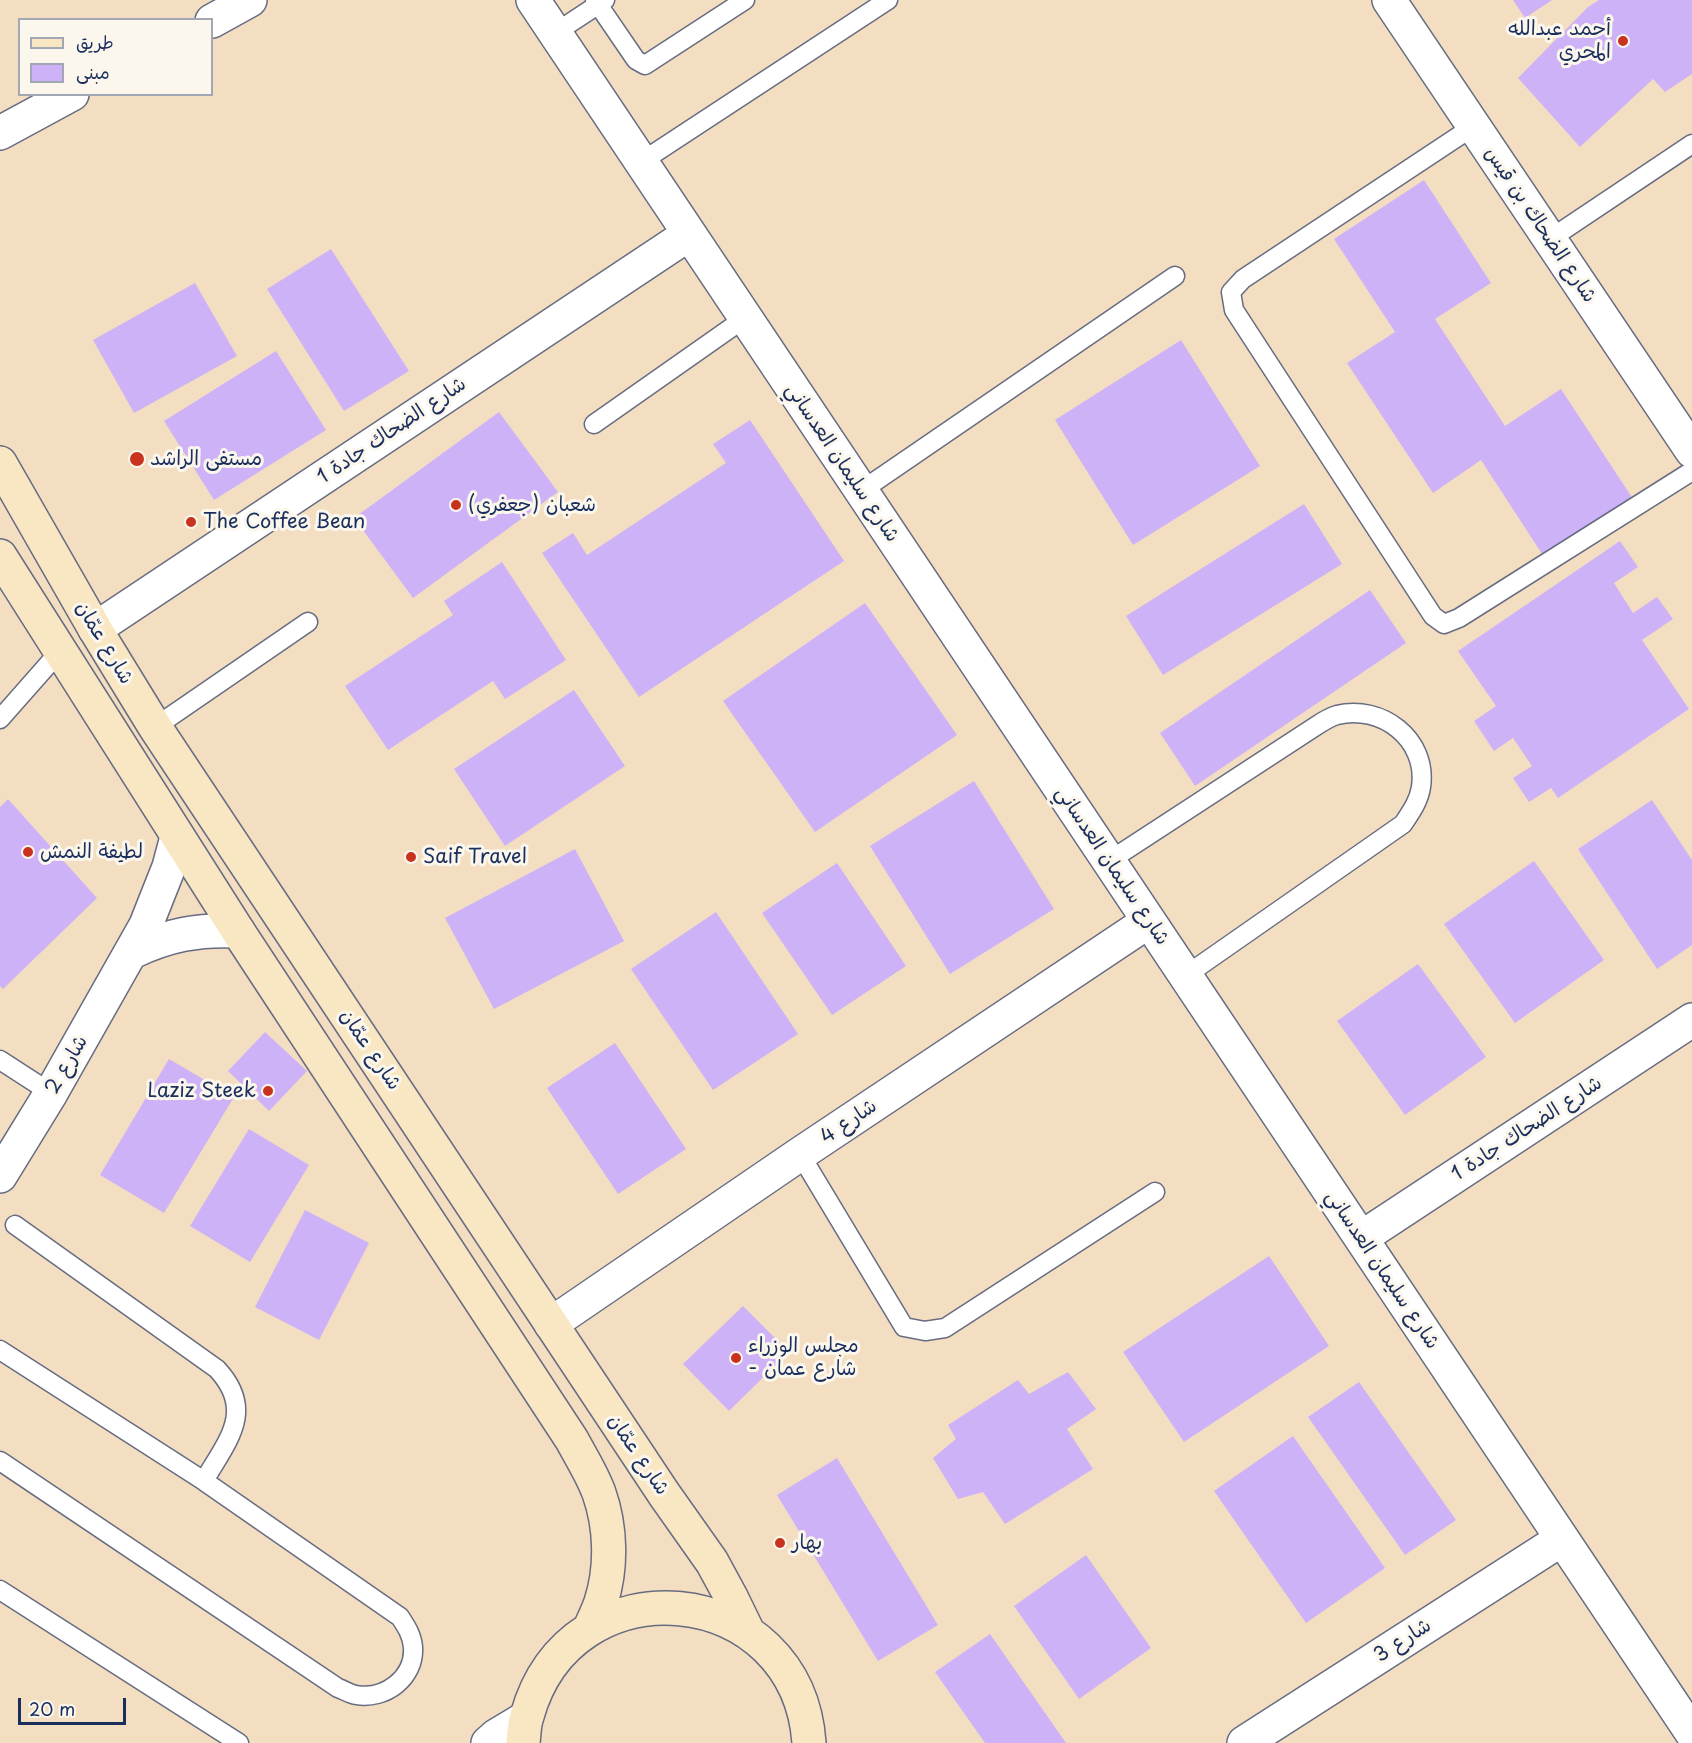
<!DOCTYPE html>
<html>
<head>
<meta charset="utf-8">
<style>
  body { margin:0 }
  #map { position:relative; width:1692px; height:1743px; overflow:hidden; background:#f4dec2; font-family:"Playpen Sans","Playpen Sans Arabic",sans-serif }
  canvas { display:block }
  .legend { position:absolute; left:18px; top:18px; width:195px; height:78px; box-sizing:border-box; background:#fbf7ec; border:2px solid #a1a7b3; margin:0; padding:8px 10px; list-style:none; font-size:18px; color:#1b2f5e }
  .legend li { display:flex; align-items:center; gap:12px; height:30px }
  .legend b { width:30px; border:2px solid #a1a7b3 }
  .scale { position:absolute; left:18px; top:1698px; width:108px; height:27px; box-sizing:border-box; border:3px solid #1b2f5e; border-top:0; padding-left:8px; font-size:18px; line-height:21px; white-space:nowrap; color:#1b2f5e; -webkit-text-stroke:4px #fbf7ec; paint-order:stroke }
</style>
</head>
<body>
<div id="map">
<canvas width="1692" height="1743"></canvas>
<ul class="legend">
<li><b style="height:8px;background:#f9e7c3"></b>طريق</li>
<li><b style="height:16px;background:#ceb2f7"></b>مبنى</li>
</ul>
<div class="scale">20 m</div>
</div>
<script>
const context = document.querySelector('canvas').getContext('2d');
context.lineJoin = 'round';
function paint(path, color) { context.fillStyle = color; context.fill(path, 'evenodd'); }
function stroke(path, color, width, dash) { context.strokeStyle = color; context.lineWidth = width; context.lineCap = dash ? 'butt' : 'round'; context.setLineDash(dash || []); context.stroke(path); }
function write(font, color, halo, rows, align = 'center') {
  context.font = font + ' "Playpen Sans","Playpen Sans Arabic",sans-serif'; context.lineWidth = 6; context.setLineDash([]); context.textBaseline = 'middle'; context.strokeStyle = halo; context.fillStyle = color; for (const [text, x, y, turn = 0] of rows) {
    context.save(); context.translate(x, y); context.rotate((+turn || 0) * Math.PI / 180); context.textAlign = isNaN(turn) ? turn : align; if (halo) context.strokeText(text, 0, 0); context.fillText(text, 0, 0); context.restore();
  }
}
paint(new Path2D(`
  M 1513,0 L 1552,0 L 1525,18 Z
  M 1599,0 L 1692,0 L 1692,74 L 1665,92 L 1653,79 L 1580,147 L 1518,78 L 1588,7 Z
  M 1424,180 L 1491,283 L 1435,319 L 1505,426 L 1561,389 L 1633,499 L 1544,557 L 1481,460 L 1433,493 L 1347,363 L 1395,332 L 1334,239 Z
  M 331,249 L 409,371 L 344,411 L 267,289 Z
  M 195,283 L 237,356 L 134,413 L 93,340 Z
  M 1181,340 L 1260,466 L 1133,545 L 1055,420 Z
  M 276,351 L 326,430 L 214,500 L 164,421 Z
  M 499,412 L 558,492 L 413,598 L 354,518 Z
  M 750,420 L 844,561 L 639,697 L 542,553 L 573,533 L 587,555 L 726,463 L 713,444 Z
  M 1304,504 L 1342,564 L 1163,675 L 1126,616 Z
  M 1620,541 L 1638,567 L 1614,583 L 1633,613 L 1657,597 L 1673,619 L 1642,640 L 1689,709 L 1558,798 L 1551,788 L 1529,802 L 1513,778 L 1532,766 L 1513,738 L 1494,751 L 1474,721 L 1496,706 L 1458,651 Z
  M 502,562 L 566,660 L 505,699 L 493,681 L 388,750 L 345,686 L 453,615 L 444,601 Z
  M 1370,590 L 1406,643 L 1195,786 L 1160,733 Z
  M 865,603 L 957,735 L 815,832 L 723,701 Z
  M 574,690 L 625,766 L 505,846 L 454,769 Z
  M 974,781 L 1054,909 L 950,974 L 870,846 Z
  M 8,799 L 97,898 L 3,989 L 0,986 L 0,807 Z
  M 1652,800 L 1692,860 L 1692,945 L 1657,969 L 1578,849 Z
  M 575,849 L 624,941 L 494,1009 L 445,918 Z
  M 1534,861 L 1604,960 L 1515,1023 L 1444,924 Z
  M 837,863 L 906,966 L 832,1015 L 762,913 Z
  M 716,912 L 798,1034 L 713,1090 L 631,969 Z
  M 1418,964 L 1486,1057 L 1405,1115 L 1337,1021 Z
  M 265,1032 L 307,1071 L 269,1111 L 228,1071 Z
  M 615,1043 L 686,1149 L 618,1194 L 547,1088 Z
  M 169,1059 L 234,1097 L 164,1213 L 100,1175 Z
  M 249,1129 L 309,1165 L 250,1262 L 190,1226 Z
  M 305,1210 L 369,1243 L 319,1340 L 255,1307 Z
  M 1269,1256 L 1329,1346 L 1184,1442 L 1123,1352 Z
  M 743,1306 L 789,1352 L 729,1411 L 683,1364 Z
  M 1068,1372 L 1096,1409 L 1067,1429 L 1093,1469 L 1005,1524 L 983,1492 L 958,1499 L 933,1458 L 956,1439 L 948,1425 L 1018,1380 L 1029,1394 Z
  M 1359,1382 L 1456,1520 L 1405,1555 L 1308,1417 Z
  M 1293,1436 L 1385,1568 L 1306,1623 L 1214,1491 Z
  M 837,1458 L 938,1625 L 878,1661 L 777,1495 Z
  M 1086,1555 L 1151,1648 L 1079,1699 L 1014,1606 Z
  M 990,1634 L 1066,1743 L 985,1743 L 935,1672 Z`), '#ceb2f7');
const service = new Path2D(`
  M 595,0 L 636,60 L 645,65 L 745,0
  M 555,33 L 605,0
  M 1474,126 L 1243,279 L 1231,292 L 1234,310 L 1433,616 L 1444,624 L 1459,618 L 1692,471
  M 641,162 L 888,0
  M 1550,239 L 1692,144
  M 594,424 L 745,318
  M 861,491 L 1175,276
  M 0,719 L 60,651
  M 155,727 L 308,622
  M 1109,861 L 1316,726 C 1322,722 1330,717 1337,715 C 1381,704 1428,739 1421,787 C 1419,801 1411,812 1403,824 L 1185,976
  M 0,1060 L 51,1093
  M 800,1154 L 904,1327 L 925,1331 L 945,1328 L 1155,1192
  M 15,1225 L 217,1369 C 256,1411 227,1441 204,1481
  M 0,1350 L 204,1481 L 400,1617 C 406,1626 412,1635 413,1647 C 415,1678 385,1700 356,1695 C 350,1694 344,1690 338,1688 L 0,1461
  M 0,1590 L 239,1743`);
const minor = new Path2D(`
  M 533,0 L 1692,1733
  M 1389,0 L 1692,451
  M 212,21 L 250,0
  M 0,133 L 72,94
  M 95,629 L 689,234
  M 132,952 C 168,935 198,929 238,931
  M 0,1176 L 51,1093 L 146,925 L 169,867 L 177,837
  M 1361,1238 L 1692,1020
  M 551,1324 L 800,1154 L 1149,921
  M 1244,1743 L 1562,1539`);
const tertiary = new Path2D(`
  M 488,1743 L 496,1736 L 526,1718`);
const secondary = new Path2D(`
  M 0,463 L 95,629 L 155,727 L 664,1494 L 712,1562 L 731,1597 L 748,1632
  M 0,556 L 238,931 L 572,1440 C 581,1457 592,1474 599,1493 C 611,1527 612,1568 601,1602 C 598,1611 594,1619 590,1628
  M 523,1743 C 524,1734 524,1724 527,1716 C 571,1557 798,1580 809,1743`);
stroke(service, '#676c81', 21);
stroke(minor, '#676c81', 36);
stroke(tertiary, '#676c81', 36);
stroke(secondary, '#676c81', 36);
stroke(service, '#fff', 18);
stroke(minor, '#fff', 33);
stroke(tertiary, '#fff', 33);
stroke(secondary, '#f9e7c3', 33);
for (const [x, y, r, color] of [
  [1623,41,6,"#c8321e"],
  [137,459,8,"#c8321e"],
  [456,505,6,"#c8321e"],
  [191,522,6,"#c8321e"],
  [28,852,6,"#c8321e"],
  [411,857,6,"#c8321e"],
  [268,1091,6,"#c8321e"],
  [736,1358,6,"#c8321e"],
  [780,1543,6,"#c8321e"]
]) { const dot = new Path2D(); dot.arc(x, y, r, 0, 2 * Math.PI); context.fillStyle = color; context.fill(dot); stroke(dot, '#fbf7ec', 2); }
write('20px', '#1b2f5e', '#fbf7ec', [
  ["أحمد عبدالله",1611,29,"right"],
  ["المحري",1611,52,"right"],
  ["مستفى الراشد",150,459],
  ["شعبان (جعفري)",468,505],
  ["The Coffee Bean",203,522],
  ["لطيفة النمش",40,852],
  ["Saif Travel",423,857],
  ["Laziz Steek",256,1091,"right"],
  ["مجلس الوزراء",748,1346],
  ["- شارع عمان",748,1369],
  ["بهار",792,1543]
], 'left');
write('20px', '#1b2f5e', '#fbf7ec', [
  ["شارع الضحاك بن قيس",1540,225,56],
  ["شارع الضحاك جادة 1",392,431,-34],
  ["شارع سليمان العدساني",842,463,56],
  ["شارع عمّان",104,643,59],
  ["شارع سليمان العدساني",1112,866,56],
  ["شارع عمّان",370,1050,56],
  ["شارع 2",67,1065,-60],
  ["شارع 4",849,1122,-34],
  ["شارع الضحاك جادة 1",1527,1129,-33],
  ["شارع سليمان العدساني",1382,1270,56],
  ["شارع عمّان",638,1455,56],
  ["شارع 3",1403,1641,-33]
]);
</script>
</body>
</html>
